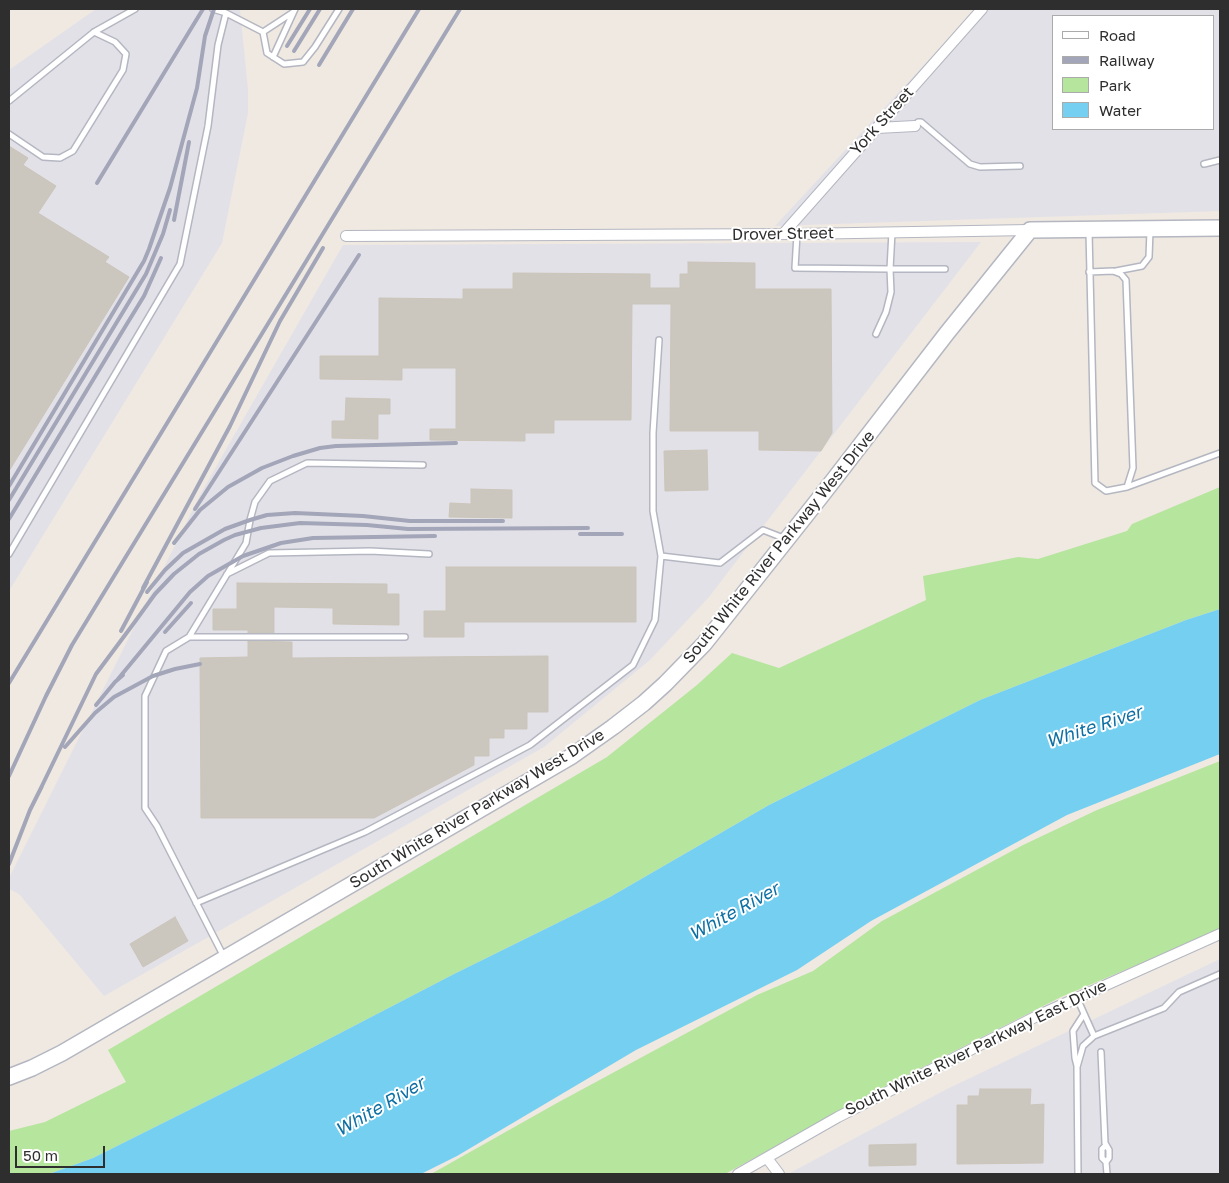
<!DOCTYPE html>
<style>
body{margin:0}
#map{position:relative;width:1229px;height:1183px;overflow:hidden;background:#efe9e1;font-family:"Golos Text",sans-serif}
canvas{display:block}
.frame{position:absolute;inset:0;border:10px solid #2e2e2e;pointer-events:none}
.legend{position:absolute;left:1052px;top:15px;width:162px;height:115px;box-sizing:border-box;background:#fff;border:1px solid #ababab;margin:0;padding:6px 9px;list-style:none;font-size:15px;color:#2e2e2e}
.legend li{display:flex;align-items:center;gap:10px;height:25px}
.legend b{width:25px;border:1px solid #ababab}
.scale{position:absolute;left:15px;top:1146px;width:90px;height:22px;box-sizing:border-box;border:2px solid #2e2e2e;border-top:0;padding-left:6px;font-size:15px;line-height:18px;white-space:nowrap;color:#2e2e2e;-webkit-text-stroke:4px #fff;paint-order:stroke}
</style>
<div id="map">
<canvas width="1229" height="1183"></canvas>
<div class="frame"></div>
<ul class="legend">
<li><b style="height:6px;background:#fff"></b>Road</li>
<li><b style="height:6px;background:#a3a6b8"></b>Railway</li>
<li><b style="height:14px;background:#b6e59e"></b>Park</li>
<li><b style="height:14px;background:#75cff0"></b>Water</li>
</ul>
<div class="scale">50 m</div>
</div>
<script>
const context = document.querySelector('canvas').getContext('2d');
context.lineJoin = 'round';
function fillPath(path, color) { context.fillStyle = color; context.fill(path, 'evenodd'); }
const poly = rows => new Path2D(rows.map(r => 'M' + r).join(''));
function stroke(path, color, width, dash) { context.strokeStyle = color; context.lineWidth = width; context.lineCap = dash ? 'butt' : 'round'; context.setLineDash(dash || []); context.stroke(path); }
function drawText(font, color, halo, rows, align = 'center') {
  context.font = font + ' "Golos Text",sans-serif'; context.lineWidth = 4; context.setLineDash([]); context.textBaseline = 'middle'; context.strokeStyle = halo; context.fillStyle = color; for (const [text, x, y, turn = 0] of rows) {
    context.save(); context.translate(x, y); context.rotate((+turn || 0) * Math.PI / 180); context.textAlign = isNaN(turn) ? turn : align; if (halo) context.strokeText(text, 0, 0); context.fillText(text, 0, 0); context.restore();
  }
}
const industrial = poly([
 [96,9,240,9,248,90,248,113,222,243,9,591,9,70],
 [976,9,1220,9,1220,211,775,226],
 [1053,16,1213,16,1213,129,1053,129],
 [981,242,709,597,650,660,544,747,104,996,19,894,9,889,9,878,201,493,343,245],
 [1220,959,1220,1174,788,1174,945,1090]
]);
const green = poly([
 [1220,487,1220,609,1186,620,980,700,769,805,610,897,454,974,273,1068,93,1158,49,1174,9,1174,9,1131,45,1122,126,1082,108,1050,607,757,697,685,732,653,779,668,926,600,923,576,1018,557,1038,559,1127,531,1132,524],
 [1220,761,1220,930,1061,997,878,1090,725,1174,431,1174,557,1103,757,995,813,971,882,921,1023,845,1097,810]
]);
const water = poly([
 [1220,609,1220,754,1067,815,871,921,797,970,636,1050,457,1156,421,1174,49,1174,93,1158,273,1068,454,974,610,897,769,805,980,700,1186,620]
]);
const building = poly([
 [9,146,28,158,23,165,56,186,38,213,109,257,105,262,129,277,9,471,9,146],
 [688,262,755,263,755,289,831,289,832,433,821,451,759,450,759,431,670,431,671,304,632,304,631,420,554,420,554,433,525,433,525,441,430,440,430,429,456,429,456,368,402,368,402,380,320,379,320,356,379,356,379,298,463,299,463,289,513,289,513,273,650,274,650,288,680,288,680,274,688,274,688,262],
 [346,398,390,399,390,414,378,414,378,439,332,438,332,421,345,421,346,398],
 [707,450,708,490,665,491,664,451,707,450],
 [471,489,512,490,512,518,449,517,450,503,471,504,471,489],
 [446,567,636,567,636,622,464,622,464,637,424,637,424,611,446,611,446,567],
 [237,583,387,584,387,594,399,594,399,625,333,624,333,608,274,607,274,633,248,633,248,630,213,630,213,609,237,609,237,583],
 [248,641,292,642,292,658,548,656,548,712,527,712,527,729,504,729,504,738,489,738,489,756,474,756,474,765,374,818,201,818,200,658,248,657,248,641],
 [175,917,188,941,143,967,130,944,175,917],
 [980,1089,1031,1089,1030,1105,1044,1104,1043,1163,957,1164,957,1105,968,1105,968,1096,979,1096,980,1089],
 [916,1144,916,1165,869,1166,869,1145,916,1144]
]);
const lane = poly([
 [213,9,226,13,263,32,267,53,284,64,303,62,315,47,339,9],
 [263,32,292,13],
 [273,57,295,9],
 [9,101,94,32,135,9],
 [915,126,918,122,921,122,970,164,980,167,1020,166],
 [9,134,43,157,60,158,73,151,123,70,126,54,115,42,94,32],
 [1204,164,1220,160],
 [1089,232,1095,483,1106,491,1127,487,1220,453],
 [797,234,795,268,890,269,892,232],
 [1116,271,1142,266,1149,257,1150,231],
 [1089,272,1113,271,1121,274,1126,280,1133,468,1127,487],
 [876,334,886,312,891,292,890,269,945,269],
 [659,340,653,433,653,511,661,556],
 [9,554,180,264,208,126,218,45,226,13],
 [227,574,269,553,370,551,429,554],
 [189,637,405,637],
 [196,903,365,832,530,745,633,665,655,620,661,556,720,563,763,530,786,539],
 [224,957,157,826,145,808,145,696,166,651,189,637,246,543,250,520,255,502,270,481,307,463,423,465],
 [1077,998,1094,1036],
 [1101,1052,1105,1143,1109,1150,1109,1158,1106,1162,1107,1174],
 [1077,1066,1075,1058,1073,1031,1084,1014],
 [1105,1146,1102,1149,1102,1158,1106,1162],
 [1078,1174,1077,1067,1083,1046,1094,1036,1164,1008,1179,992,1220,974]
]);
const street = poly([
 [877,128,915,126],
 [783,234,982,9],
 [346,236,797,234,1030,230],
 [767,1158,779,1174],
 [738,1174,838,1117,1039,1015,1220,934]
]);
const secondary = poly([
 [9,1077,32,1068,62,1053,572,756,613,727,644,703,665,684,704,644,822,495,947,333,1030,230,1220,228]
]);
const rail = poly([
 [287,46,310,9],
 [294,51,320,9],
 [319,65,353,9],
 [97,183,203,9],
 [174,220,189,142],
 [9,486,144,261,149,249,170,188,197,88,205,36,214,9],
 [9,500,146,274,163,234,170,210],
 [195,509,359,255],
 [9,519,125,327,144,296,161,258],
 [580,534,622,534],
 [174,543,200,510,228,487,262,468,293,456,320,448,336,446,456,443],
 [143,588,230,426,280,321,323,248],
 [147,592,165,570,183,553,225,529,250,520,267,515,295,513,363,516,410,521,503,521],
 [121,631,147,582],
 [165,632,191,603],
 [118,679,190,592,208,576,243,556,281,543,313,538,435,536],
 [9,683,419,9],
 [96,705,115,682,123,675],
 [65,747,95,713,114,697,153,676,175,669,200,664],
 [9,776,46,696,72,645,460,9],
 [39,792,96,674,134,623,155,594,174,574,199,554,224,540,235,535,261,528,300,523,367,525,408,529,588,528],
 [9,864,30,810,42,786]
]);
const streetNames = [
 ["York Street",882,121,-48],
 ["Drover Street",783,234,-1],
 ["South White River Parkway West Drive",779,547,-51],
 ["South White River Parkway West Drive",477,809,-31],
 ["South White River Parkway East Drive",976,1048,-26]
];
const waterNames = [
 ["White River",1094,727,-18],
 ["White River",734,912,-29],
 ["White River",380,1107,-30]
];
fillPath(industrial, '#e3e1e8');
fillPath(green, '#b6e59e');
fillPath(water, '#75cff0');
fillPath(building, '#cbc7bf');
stroke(building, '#cbc5ba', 1);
stroke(lane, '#b4b7c1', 8);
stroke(street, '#b4b7c1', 12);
stroke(secondary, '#b4b7c1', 18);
stroke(lane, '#fff', 5);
stroke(street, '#fff', 10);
stroke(secondary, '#fff', 15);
stroke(rail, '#a3a6b8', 4);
drawText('16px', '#2e2e2e', '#fff', streetNames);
drawText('italic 18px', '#0d6fa3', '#fff', waterNames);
</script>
